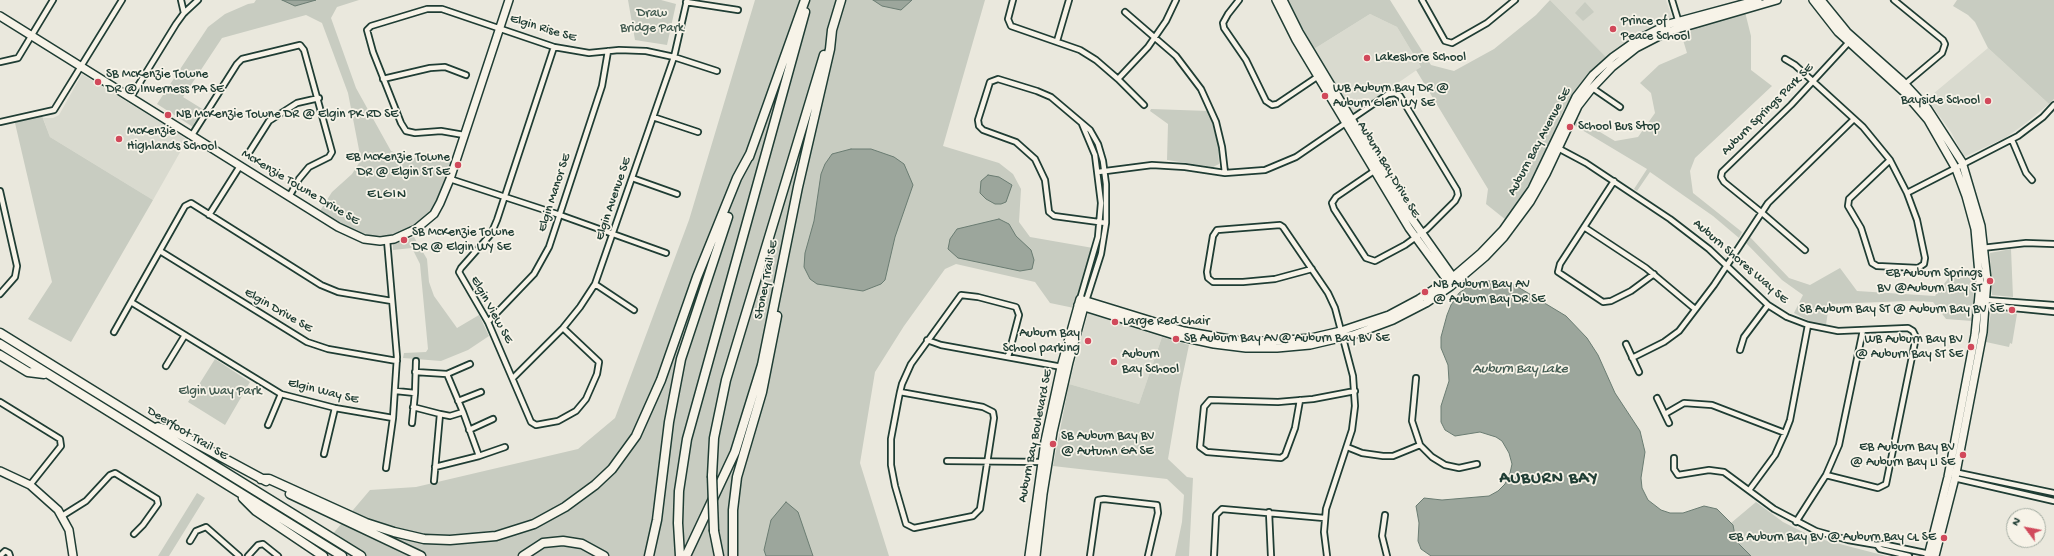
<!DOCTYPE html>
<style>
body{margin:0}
#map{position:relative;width:2054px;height:556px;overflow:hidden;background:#eae8dd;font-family:"Gochi Hand",sans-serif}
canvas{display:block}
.north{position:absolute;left:2006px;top:508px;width:40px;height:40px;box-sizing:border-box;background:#f7f3e8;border:1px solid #a1aaa0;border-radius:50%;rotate:302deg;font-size:11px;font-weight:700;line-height:16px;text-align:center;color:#1f3d34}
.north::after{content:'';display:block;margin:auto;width:14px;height:18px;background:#d1495b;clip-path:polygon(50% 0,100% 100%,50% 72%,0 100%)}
</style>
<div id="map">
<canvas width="2054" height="556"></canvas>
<div class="north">N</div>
</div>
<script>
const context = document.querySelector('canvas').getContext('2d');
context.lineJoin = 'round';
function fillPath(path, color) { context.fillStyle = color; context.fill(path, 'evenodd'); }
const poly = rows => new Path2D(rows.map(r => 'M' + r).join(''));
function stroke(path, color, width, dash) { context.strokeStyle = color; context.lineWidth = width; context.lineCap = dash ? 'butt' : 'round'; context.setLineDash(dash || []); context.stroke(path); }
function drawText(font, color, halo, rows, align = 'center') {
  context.font = font + ' "Gochi Hand",sans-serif'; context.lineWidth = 3.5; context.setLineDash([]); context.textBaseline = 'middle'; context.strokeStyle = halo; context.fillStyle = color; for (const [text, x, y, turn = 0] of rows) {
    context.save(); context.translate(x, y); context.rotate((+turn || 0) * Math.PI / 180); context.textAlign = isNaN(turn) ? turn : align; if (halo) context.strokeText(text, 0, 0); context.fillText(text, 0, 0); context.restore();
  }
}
const built = poly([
 [1550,0,1666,0,1671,15,1670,19,1642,32,1606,57],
 [1370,14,1397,27,1421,67,1353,114,1314,49],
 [1988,48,2049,104,2026,123,2005,138,1964,157,1951,132,1927,99],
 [82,74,176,132,187,140,153,200,50,137,43,118,53,118,59,115],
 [1088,313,1162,337,1139,404,1069,384]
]);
const green = poly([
 [256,0,359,0,337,7,331,18,356,88,391,151,412,159,426,153,451,162,436,204,428,215,411,228,389,235,373,236,350,229,320,211,332,192,352,174,361,160,348,93,322,23,306,15,222,38,183,97,204,110,193,127,157,104,208,27,225,14,248,4,254,3],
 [628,0,661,0,676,4,667,45,635,40],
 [755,0,985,0,943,146,999,163,1013,174,1021,189,1019,222,1030,237,1093,248,1074,308,1050,303,1035,282,956,264,945,269,904,326,875,372,860,463,889,556,314,556,370,490,416,487,578,449,615,418,689,220],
 [1287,0,1390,0,1431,65,1454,71,1494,49,1536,15,1550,0,1606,57,1579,86,1564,109,1536,173,1506,220,1486,204,1488,189,1416,70,1421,67,1397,27,1370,14,1314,49],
 [1957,0,2054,0,2054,99,2049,104,1988,48,1975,22,1968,15,1953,6],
 [1585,2,1594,12,1583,21,1575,13],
 [1745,12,1751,36,1751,70,1772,86,1695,158,1690,171,1693,193,1742,232,1739,238,1713,216,1650,172,1637,191,1634,189,1647,169,1572,124,1575,117,1615,141,1638,137,1655,113,1651,93,1640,83,1659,65,1687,53,1680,30],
 [1151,109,1209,111,1218,145,1219,164,1213,167,1167,160,1168,124,1150,111],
 [42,116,50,137,153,200,71,342,28,319,52,282,15,123,16,120],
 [414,237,427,259,429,282,434,296,457,328,479,315,489,336,468,350,441,361,403,358,404,353,426,352,428,349,420,264,412,248,393,250,393,244],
 [1750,237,1789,278,1810,285,1840,268,1857,291,1935,296,1953,272,1975,271,1972,321,1946,319,1933,302,1909,301,1829,304,1826,325,1811,322,1794,313,1803,295,1782,280,1746,243],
 [2011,249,2013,297,1992,295,1990,253],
 [1991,312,2017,314,2012,344,2010,343,2009,347,1986,342],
 [1162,337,1189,345,1180,388,1168,459,1187,477,1193,478,1189,556,1175,556,1182,522,1184,495,1167,479,1053,466,1069,384,1139,404],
 [215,359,250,382,225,425,188,402],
 [197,493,205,498,169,556,158,556],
 [1756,502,1783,522,1813,537,1886,556,1751,556,1736,541,1731,523]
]);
const water = poly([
 [282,0,316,0,295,6,282,0],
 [873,0,912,0,901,10,882,6,873,0],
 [851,149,871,149,894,157,904,164,913,185,895,237,885,280,881,284,863,291,817,284,810,279,804,267,805,253,814,221,821,174,825,164,832,154,851,149],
 [988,175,999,177,1012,185,1006,202,1001,204,995,204,986,199,980,193,981,181,988,175],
 [999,219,1009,224,1016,236,1031,250,1034,260,1032,269,1020,271,958,258,948,249,950,239,957,229,999,219],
 [1488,281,1503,281,1513,284,1566,316,1587,338,1598,355,1615,393,1640,431,1645,452,1641,478,1642,488,1648,500,1661,510,1670,513,1683,513,1704,506,1717,509,1733,525,1736,541,1751,556,1431,556,1421,549,1418,541,1419,523,1416,506,1424,498,1442,500,1489,496,1498,491,1505,484,1510,473,1512,464,1509,453,1502,441,1496,437,1480,432,1455,436,1445,430,1441,422,1441,406,1449,381,1448,365,1441,348,1441,337,1447,315,1451,305,1459,293,1470,285,1488,281],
 [786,502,798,512,813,556,766,556,764,550,771,520,786,502]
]);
const street = poly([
 [181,0,184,13],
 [1013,0,1008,19,1011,26,1080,50,1096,60,1118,79,1148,47,1166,21,1176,0],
 [1239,0,1228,14,1223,23,1224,28,1246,60,1266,101,1272,105,1277,104,1320,75],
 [1422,0,1445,41,1452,43,1487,23,1515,0],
 [1672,0,1679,23],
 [1894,0,1943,40,1945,44,1942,53,1904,85],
 [686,2,738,10],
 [1125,12,1176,56,1201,89,1216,122,1222,147,1225,173],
 [1057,41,1069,0],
 [554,47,497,220,491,234,461,268,459,272,488,322,531,422,536,425,558,421,576,411,586,399,597,374,599,362,563,328],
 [1785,59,1795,65,1863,127,1890,160,1907,193,1917,220,1925,258,1924,264,1918,268,1877,266,1872,263,1861,228,1848,206,1849,199,1890,160],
 [0,62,18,58,53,0],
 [383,79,430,68,445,67,466,75],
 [1118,79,1144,105],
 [1591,87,1620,107],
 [131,97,176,24,184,13,198,0],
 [653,117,698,132],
 [0,122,54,110,122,0],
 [192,135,237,64,242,59,300,45,304,50,332,152,329,157,309,167,299,179,289,197],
 [464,135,441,131,415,133,406,131,401,123,373,52,367,30,371,26,427,9,442,9,554,47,589,53,619,50,646,51,674,57,717,71],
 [2012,140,2026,173,2032,180],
 [1556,147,1586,163,1670,219,1709,249,1768,305,1787,317,1808,325,1838,331,1908,328,1913,331,1916,337,1886,484,1878,488,1826,475],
 [250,151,269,121,297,103,319,98],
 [1098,172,1152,165,1185,167,1225,173,1265,170,1296,157,1388,94,1395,93,1400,96,1457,190,1458,195,1455,201,1427,229,1405,245,1375,261,1366,258,1334,209,1332,203,1336,197,1377,169],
 [632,178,677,194],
 [450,179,560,215,666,253],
 [1614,181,1560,264,1558,272,1603,302,1611,301,1631,291,1654,274],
 [0,191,17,266,15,277,0,294],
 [1907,193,2018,136,2043,117,2054,105],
 [209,215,240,166],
 [1584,227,1646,268,1695,309],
 [1982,248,2026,243,2054,244],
 [1805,250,1761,212,1724,182,1721,177,1722,172,1791,105,1850,41],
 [160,251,307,342,328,349,397,361],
 [1312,269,1275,279,1243,282,1213,282,1208,278,1207,272,1213,236,1217,230,1280,225,1283,227,1328,293,1335,308,1353,376,1355,406,1352,430,1326,509,1324,532,1327,556],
 [595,284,634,310],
 [1080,299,1098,237,1101,203,1095,155,1082,124],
 [1086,301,1101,254,1106,223,1106,184,1103,161,1098,144,1090,130,1051,97,1037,91,998,79,990,82,978,120,979,126,983,130,1016,142,1035,159,1045,180,1049,212,1054,216,1106,223],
 [131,302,281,394,335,408,393,418,397,357,387,240],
 [1983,302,1986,300,2054,305],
 [1983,305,2054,312],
 [488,322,534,274,549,247,602,86,608,51],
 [114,332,185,206,191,203,321,285,338,292,392,301],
 [927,340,941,345,1062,367],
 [1626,344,1639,372],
 [1740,350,1744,337,1768,305],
 [1632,358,1664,342,1679,331,1714,285,1768,203,1854,119],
 [166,366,185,335],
 [415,372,447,374,463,412,450,416,440,414],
 [447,374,470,364],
 [513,378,563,328,580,307,595,284,674,57,687,0],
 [1416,378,1412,421,1420,445,1432,457,1445,465,1459,468,1477,464],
 [396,391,415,393,416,361],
 [900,392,983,407,993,412,994,418,980,509,973,516,914,528,906,524,895,486,891,465,891,439,898,402,900,392,902,384,911,364,961,295,978,297,1016,307,1019,315,1008,357],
 [1657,398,1669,423],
 [1300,400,1295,428,1285,455,1281,458,1207,452,1200,447,1204,407,1210,400,1278,402,1313,399,1355,391],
 [458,401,481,392],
 [0,402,60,439,61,446,30,485],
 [413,407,440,414,434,481],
 [463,412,479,456],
 [1665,414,1684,403,1712,405,1785,433],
 [412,423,415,393],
 [268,425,281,394],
 [469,430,493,419],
 [1347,447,1362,453,1383,456,1393,456,1420,445],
 [324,454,335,408],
 [1674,458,1674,469,1678,475,1709,470,1724,472,1774,509,1816,531,1848,540,1877,545,1882,544,1930,554],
 [947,461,1044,462],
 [435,467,479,456,505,447],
 [386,468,393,418],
 [1954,472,2054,493],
 [1954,478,2054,501],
 [1750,489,1775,455,1785,433,1790,420,1808,325],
 [1269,512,1271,556],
 [1385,515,1382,536,1387,556],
 [62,516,86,501,110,475,115,473,157,499,158,504,143,525,134,534],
 [1796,522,1826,475,1839,445,1863,330],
 [190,541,196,531,206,527,239,556],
 [1877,545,1880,549,1909,556],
 [0,556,5,551,9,553,10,556],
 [248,556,258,545,263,544,278,556],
 [1090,556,1098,500,1104,499,1157,505,1158,513,1148,556],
 [1214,556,1216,515,1222,509,1324,518]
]);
const secondary = poly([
 [1276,0,1296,40,1409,228,1450,284],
 [1283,0,1299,32,1409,215,1455,280],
 [1813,0,1838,32,1904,92,1928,120,1956,169,1966,196,1975,229,1980,285,1975,335,1948,477,1928,556],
 [1821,0,1847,32,1901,80,1927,108,1962,162,1981,226,1987,280,1983,332,1955,478,1935,556],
 [0,16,338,227,364,239,380,241,394,239,416,229,434,214,440,203,450,179,509,0],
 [1078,305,1177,336,1214,344,1246,348,1277,348,1310,345,1353,335,1393,320,1426,303,1451,286,1485,257,1504,237,1530,202,1546,174,1578,106,1592,88,1612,67,1636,48,1667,32,1777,0],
 [0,471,30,485,58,510,69,530,73,556],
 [1029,556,1045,441,1061,367,1080,299,1184,331,1240,341,1275,341,1311,338,1341,331,1389,315,1419,299,1453,277,1481,253,1503,230,1532,189,1576,97,1593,75,1613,57,1637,40,1669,24,1758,0],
 [1036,556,1043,494,1053,432,1069,362,1085,303]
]);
const highway = poly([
 [749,157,805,0],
 [0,333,361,556],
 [0,344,342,556],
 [0,355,28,372,44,374],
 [158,427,177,433,266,481],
 [712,476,714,438,726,380,824,55],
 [261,479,269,479,366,523,394,532,424,539,450,540,496,536,534,524,565,507,595,485,612,469,636,436,661,380,697,277,737,178,750,154],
 [290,494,421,556],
 [243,498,256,511,323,556],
 [714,531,719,556],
 [523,556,543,543,563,541,582,544,604,556],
 [649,556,657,520,669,422,681,359,728,217],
 [680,556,678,523,679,491,687,439,805,12],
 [686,556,735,452,762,365,798,187,830,49,832,30,841,0],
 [733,556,733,510,737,477,762,392,777,316]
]);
const highwayBridge = poly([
 [712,476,714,531]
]);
const markers = [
 [1613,29,4,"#d1495b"],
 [1367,58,4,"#d1495b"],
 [98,82,4,"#d1495b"],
 [1325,96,4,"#d1495b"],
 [1988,101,4,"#d1495b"],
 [168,115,4,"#d1495b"],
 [1570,127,4,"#d1495b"],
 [119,139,4,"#d1495b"],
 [458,165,4,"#d1495b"],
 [404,240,4,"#d1495b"],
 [1990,281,4,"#d1495b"],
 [1425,292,4,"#d1495b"],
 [2012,310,4,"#d1495b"],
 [1115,322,4,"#d1495b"],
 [1176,339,4,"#d1495b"],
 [1088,341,4,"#d1495b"],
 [1971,347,4,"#d1495b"],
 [1114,362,4,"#d1495b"],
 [1053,444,4,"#d1495b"],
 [1963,455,4,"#d1495b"],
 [1944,538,4,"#d1495b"]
];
const parkNames = [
 ["Draw",652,14],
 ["Bridge Park",652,29],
 ["Elgin Way Park",220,392]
];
const poiNames = [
 ["Prince of",1621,22],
 ["Peace School",1621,37],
 ["Lakeshore School",1375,58],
 ["SB McKenzie Towne",106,75],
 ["DR @ Inverness PA SE",106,90],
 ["WB Auburn Bay DR @",1333,89],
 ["Auburn Glen WY SE",1333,104],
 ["Bayside School",1980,101,"right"],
 ["NB McKenzie Towne DR @ Elgin PK RD SE",176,115],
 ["School Bus Stop",1578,127],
 ["McKenzie",127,132],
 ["Highlands School",127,147],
 ["EB McKenzie Towne",450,158,"right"],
 ["DR @ Elgin ST SE",450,173,"right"],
 ["SB McKenzie Towne",412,233],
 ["DR @ Elgin WY SE",412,248],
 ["EB Auburn Springs",1982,274,"right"],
 ["BV @Auburn Bay ST",1982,289,"right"],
 ["NB Auburn Bay AV",1433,285],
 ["@ Auburn Bay DR SE",1433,300],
 ["SB Auburn Bay ST @ Auburn Bay BV SE",2004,310,"right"],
 ["Large Red Chair",1123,322],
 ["Auburn Bay",1080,334,"right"],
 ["School parking",1080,349,"right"],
 ["SB Auburn Bay AV@ Auburn Bay BV SE",1184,339],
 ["WB Auburn Bay BV",1963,340,"right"],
 ["@ Auburn Bay ST SE",1963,355,"right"],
 ["Auburn",1122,355],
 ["Bay School",1122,370],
 ["SB Auburn Bay BV",1061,437],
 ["@ Autumn GA SE",1061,452],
 ["EB Auburn Bay BV",1955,448,"right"],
 ["@ Auburn Bay LI SE",1955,463,"right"],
 ["EB Auburn Bay BV @ Auburn Bay CL SE",1936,538,"right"]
];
const streetNames = [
 ["Elgin Rise SE",543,29,17],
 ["Auburn Springs Park SE",1768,110,-45],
 ["Auburn Bay Avenue SE",1540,142,-62],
 ["Auburn Bay Drive SE",1388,170,59],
 ["McKenzie Towne Drive SE",300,188,31],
 ["Elgin Manor SE",555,193,-72],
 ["Elgin Avenue SE",614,199,-71],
 ["Auburn Shores Way SE",1740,262,41],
 ["Stoney Trail SE",767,280,-79],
 ["Elgin View SE",491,310,61],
 ["Elgin Drive SE",278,311,30],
 ["Elgin Way SE",323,392,14],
 ["Deerfoot Trail SE",187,434,31],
 ["Auburn Bay Boulevard SE",1036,436,-79]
];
const neighbourhoodNames = [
 ["ELGIN",387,195]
];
const waterNames = [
 ["Auburn Bay Lake",1520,370]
];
const districtNames = [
 ["AUBURN BAY",1549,479]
];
fillPath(built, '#d9dacf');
fillPath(green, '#c8ccc1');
fillPath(water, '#9ca69c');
stroke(water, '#6a7c72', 1);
stroke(street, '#1f3d34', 8);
stroke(secondary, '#1f3d34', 10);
stroke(highway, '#1f3d34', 11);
stroke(street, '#f7f3e8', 4.5);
stroke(secondary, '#f7f3e8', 7);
stroke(highway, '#f7f3e8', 8);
stroke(highwayBridge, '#1f3d34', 11, []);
stroke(highwayBridge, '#f7f3e8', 8);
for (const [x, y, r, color] of markers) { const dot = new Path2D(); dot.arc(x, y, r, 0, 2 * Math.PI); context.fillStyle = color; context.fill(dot); stroke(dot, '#f7f3e8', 1.5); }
drawText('13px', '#415a50', '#f7f3e8', parkNames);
drawText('13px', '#1f3d34', '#f7f3e8', poiNames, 'left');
drawText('13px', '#1f3d34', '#f7f3e8', streetNames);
context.letterSpacing = '1px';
drawText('14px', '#1f3d34', '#f7f3e8', neighbourhoodNames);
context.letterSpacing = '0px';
drawText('italic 14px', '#445c53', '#f7f3e8', waterNames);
context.letterSpacing = '1px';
drawText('bold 17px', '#1f3d34', '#f7f3e8', districtNames);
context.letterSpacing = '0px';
</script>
